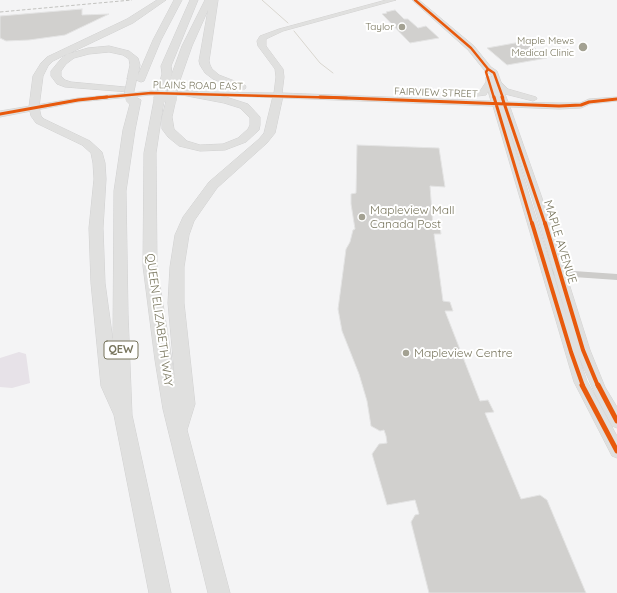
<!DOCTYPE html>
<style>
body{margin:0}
canvas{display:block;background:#f4f4f5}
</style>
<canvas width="617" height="593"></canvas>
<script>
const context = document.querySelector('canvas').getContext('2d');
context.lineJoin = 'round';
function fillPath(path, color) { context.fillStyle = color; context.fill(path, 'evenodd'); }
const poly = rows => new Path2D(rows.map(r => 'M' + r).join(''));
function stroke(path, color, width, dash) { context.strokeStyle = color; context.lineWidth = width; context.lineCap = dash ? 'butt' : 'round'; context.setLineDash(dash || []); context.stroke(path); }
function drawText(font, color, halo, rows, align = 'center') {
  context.font = font + ' Quicksand,sans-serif'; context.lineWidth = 4; context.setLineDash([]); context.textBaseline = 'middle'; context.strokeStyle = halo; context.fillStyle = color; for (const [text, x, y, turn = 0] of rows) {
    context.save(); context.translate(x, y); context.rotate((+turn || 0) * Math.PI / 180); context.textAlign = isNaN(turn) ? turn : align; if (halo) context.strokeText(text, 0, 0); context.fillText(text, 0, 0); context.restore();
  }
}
const green = poly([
 [19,352,26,354,30,383,12,388,0,387,0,358]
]);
const stream = poly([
 [262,0,288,23],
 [294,31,320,63,333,73]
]);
const building = poly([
 [82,9,82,15,109,14,65,35,29,40,6,41,0,38,0,16,82,9],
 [395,10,404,19,408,19,418,28,426,26,439,38,410,43,382,14,387,13,386,12,395,10],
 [526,41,547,58,507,65,487,48,526,41],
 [357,145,439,148,445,187,430,186,433,226,440,226,441,234,434,234,443,301,450,302,453,311,445,311,480,401,488,400,494,412,485,413,521,499,540,495,547,500,586,593,429,593,411,522,415,515,419,514,415,500,387,505,372,454,379,444,387,443,386,436,384,430,380,431,371,426,367,401,359,374,342,331,338,309,346,249,350,242,353,230,355,229,351,204,351,194,356,193,357,145]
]);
const street = poly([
 [545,269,617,274,617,280,545,275,541,272,545,269]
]);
const secondary = poly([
 [386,0,396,0,283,31,266,39,266,46,283,69,284,77,282,93,491,101,488,91,486,95,461,98,460,96,461,94,480,91,486,82,486,77,492,77,490,74,485,71,468,50,412,0,419,0,474,46,491,67,497,71,501,82,508,89,536,97,537,99,533,101,505,94,508,102,559,103,580,103,589,99,617,97,617,101,590,104,581,108,559,109,510,107,542,198,590,350,605,387,617,407,617,428,612,426,595,394,578,355,587,381,617,436,617,458,612,456,574,382,493,106,232,96,151,95,78,102,0,117,0,111,78,98,151,91,274,93,276,77,275,69,258,46,257,41,260,36,279,29,386,0],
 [504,113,532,198,569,325,504,113]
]);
const highway = poly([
 [157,0,166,0,133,23,68,54,88,48,109,46,129,51,138,58,140,65,138,75,153,40,174,0,182,0,161,40,144,81,141,82,136,80,132,82,129,81,127,79,130,65,129,59,123,55,109,52,89,54,74,58,66,64,61,71,61,76,65,80,71,82,125,87,129,88,130,90,129,92,65,87,57,84,51,76,51,71,60,60,67,54,53,61,48,66,43,76,39,107,41,116,44,119,90,141,102,152,105,163,106,179,103,228,105,283,113,341,114,191,123,130,131,100,136,97,141,100,135,130,126,191,128,314,132,415,171,593,149,593,114,415,101,386,91,283,89,228,94,179,93,163,91,153,82,145,36,123,31,116,29,107,33,76,41,63,47,57,127,19,157,0],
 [190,0,198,0,171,66,172,74,170,79,182,46,205,0,218,0,209,61,210,65,212,69,219,75,245,85,246,87,245,89,237,89,213,79,205,73,200,65,199,61,208,10,192,46,179,83,174,86,169,83,168,86,164,87,159,84,162,74,161,66,190,0],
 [186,90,226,97,248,104,260,117,260,125,259,130,246,142,225,150,200,151,179,146,168,137,162,129,162,117,167,97,171,96,176,99,172,117,174,129,187,141,200,145,223,144,238,138,248,129,250,125,250,118,240,108,224,103,182,95,181,93,182,91,186,90],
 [278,93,283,96,275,133,267,143,217,188,203,208,194,221,189,235,184,267,184,303,195,404,187,430,230,593,208,593,163,409,155,360,143,266,144,153,154,100,159,97,163,98,164,100,156,153,157,266,175,380,168,303,170,267,175,235,183,217,209,182,259,139,264,133,273,96,278,93]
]);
const rail = poly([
 [0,12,132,0]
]);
const highwayBridgeFar1 = poly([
 [132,98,129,93,132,79],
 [160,98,164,84],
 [171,98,174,83]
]);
const highwayBridge = poly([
 [131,97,132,99],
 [171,99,171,97],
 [159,100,160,97]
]);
const cyclewayFar3 = poly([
 [415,0,471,48,488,69,494,73,503,98],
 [488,69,486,72,494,98],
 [96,98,151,93,347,98]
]);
const cyclewayFar2 = poly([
 [320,97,559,106,581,105,589,102,617,99],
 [494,97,532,224],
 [502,97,545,224],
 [0,114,78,100,107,97]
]);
const cyclewayFar1 = poly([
 [532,223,571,352,583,386],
 [545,223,583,350,598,386]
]);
const cycleway = poly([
 [582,385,617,451],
 [598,385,617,421]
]);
const markers = [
 [402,27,4,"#a3a192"],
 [583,47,5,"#a3a192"],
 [362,217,4,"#a3a192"],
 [406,353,4,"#a3a192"]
];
const farPoinames = [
 ["Taylor",394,27],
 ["Maple Mews",574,41],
 ["Medical Clinic",574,53]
];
const farStreetnames = [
 ["PLAINS ROAD EAST",198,86,1],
 ["FAIRVIEW STREET",436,93,2]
];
const shields = [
 [121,350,34]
];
const shieldNames = [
 ["QEW",121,350]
];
const poiNames = [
 ["Mapleview Mall",370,210],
 ["Canada Post",370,224],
 ["Mapleview Centre",414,353]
];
const streetNames = [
 ["MAPLE AVENUE",560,242,73],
 ["QUEEN ELIZABETH WAY",159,320,82]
];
fillPath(green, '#e7e2e8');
stroke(stream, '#d9d6cf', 1);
fillPath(building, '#d1d0ce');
stroke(building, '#e4e4e4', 1);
stroke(secondary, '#d3d2d1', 1);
stroke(highway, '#d1d1d1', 1);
fillPath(street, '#cdccca');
fillPath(secondary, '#e0e0df');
fillPath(highway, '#e0e0df');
stroke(rail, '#c2c2bf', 1, [3.5, 2]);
stroke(highwayBridgeFar1, '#d1d1d1', 10, []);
stroke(highwayBridge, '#d1d1d1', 12, []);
stroke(highwayBridgeFar1, '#e0e0df', 9);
stroke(highwayBridge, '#e0e0df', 12);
stroke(cyclewayFar3, '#e8590c', 2.5);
stroke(cyclewayFar2, '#e8590c', 3);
stroke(cyclewayFar1, '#e8590c', 4);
stroke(cycleway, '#e8590c', 5);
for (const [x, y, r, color] of markers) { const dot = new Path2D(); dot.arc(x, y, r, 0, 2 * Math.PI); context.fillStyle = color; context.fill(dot); stroke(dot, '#fff', 1.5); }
drawText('10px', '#78755d', '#fff', farPoinames, 'right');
drawText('10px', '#78755d', '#fff', farStreetnames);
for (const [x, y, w] of shields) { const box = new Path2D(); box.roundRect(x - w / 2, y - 9, w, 18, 3); context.fillStyle = '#fff'; context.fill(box); stroke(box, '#78755d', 1); }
drawText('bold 11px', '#78755d', null, shieldNames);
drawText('12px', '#78755d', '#fff', poiNames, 'left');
drawText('12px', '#78755d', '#fff', streetNames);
</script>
